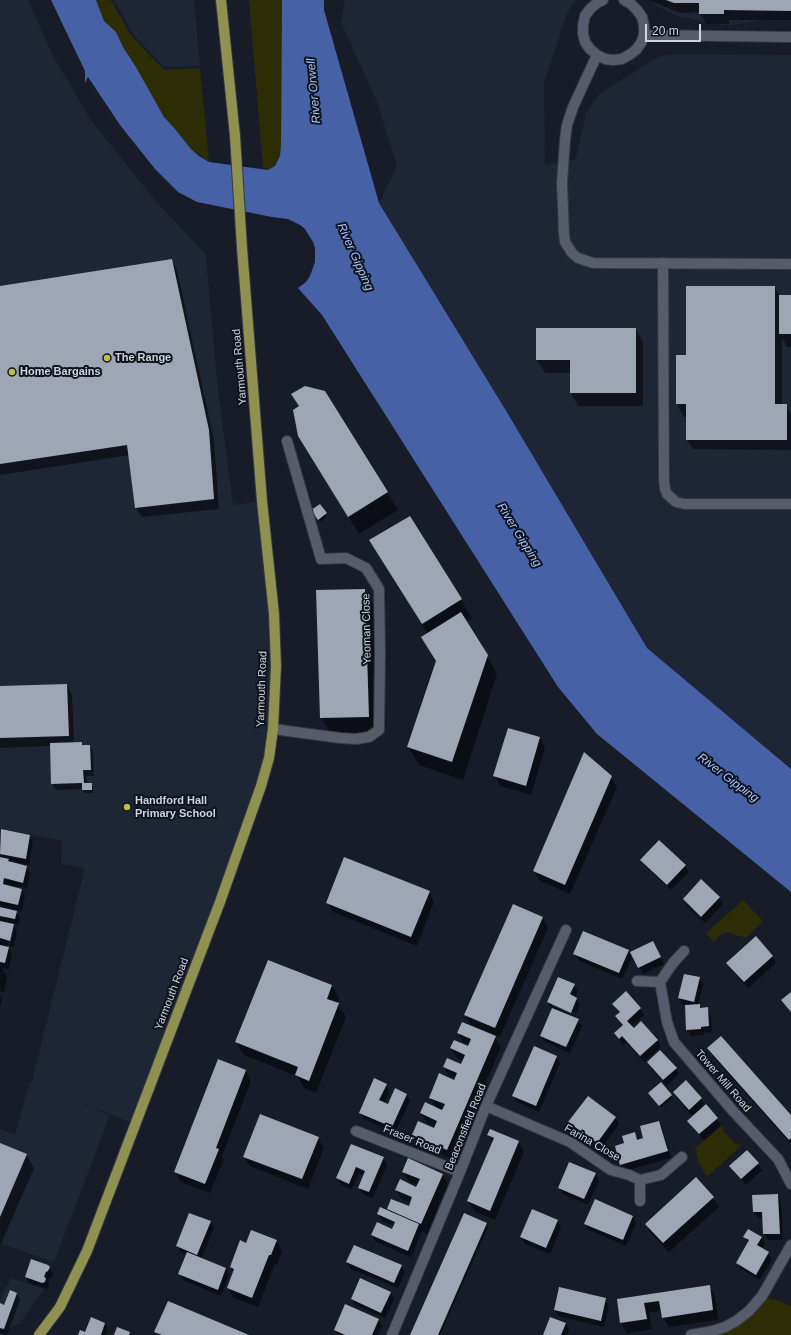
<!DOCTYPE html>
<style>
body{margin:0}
#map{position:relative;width:791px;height:1335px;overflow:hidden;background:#171c28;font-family:Arial,sans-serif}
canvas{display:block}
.scale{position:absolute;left:645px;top:24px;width:56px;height:18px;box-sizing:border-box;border:2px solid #cfd3db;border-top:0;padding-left:5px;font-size:12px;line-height:14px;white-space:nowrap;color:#cfd3db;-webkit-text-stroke:3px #0e131e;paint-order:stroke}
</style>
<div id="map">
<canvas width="791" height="1335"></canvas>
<div class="scale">20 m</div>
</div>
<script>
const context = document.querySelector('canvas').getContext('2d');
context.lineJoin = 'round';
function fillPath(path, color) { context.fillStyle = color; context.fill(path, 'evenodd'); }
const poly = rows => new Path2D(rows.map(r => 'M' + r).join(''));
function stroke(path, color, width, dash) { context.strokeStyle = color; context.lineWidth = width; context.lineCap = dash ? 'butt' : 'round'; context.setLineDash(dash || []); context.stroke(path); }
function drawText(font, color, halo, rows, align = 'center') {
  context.font = font + ' Arial,sans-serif'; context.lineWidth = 4; context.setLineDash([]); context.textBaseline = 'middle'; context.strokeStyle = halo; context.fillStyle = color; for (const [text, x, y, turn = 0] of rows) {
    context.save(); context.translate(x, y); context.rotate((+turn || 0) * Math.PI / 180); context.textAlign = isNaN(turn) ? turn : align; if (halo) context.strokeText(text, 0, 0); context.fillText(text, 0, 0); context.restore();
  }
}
const built = poly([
 [0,0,28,0,52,54,90,119,154,199,206,255,217,381,233,505,262,501,274,614,269,758,135,1124,38,1085,110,1115,54,1262,0,1243,0,1129,15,1135,30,1082,32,1082,85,868,61,864,62,841,0,828],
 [114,0,194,0,200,66,164,67,133,34],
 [345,0,576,0,567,13,544,83,545,165,576,159,586,113,599,94,658,57,673,54,791,55,791,769,647,648,505,409,379,203,397,167,377,102,341,22],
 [648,0,791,0,791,19,766,19,734,25,720,25,681,17,666,11],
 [11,1278,44,1289,20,1323,5,1330,0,1330,0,1300]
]);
const green = poly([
 [96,0,111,0,130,34,164,70,200,68,209,162,191,149,175,129,164,117,136,67,123,47,116,33,104,21],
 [249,0,282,0,281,145,280,156,275,166,268,170,263,167],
 [743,900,763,921,746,938,727,932,719,936,714,942,706,933],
 [723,1125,723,1130,735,1144,742,1145,707,1177,698,1161,695,1148],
 [762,1296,773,1300,774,1299,791,1306,791,1335,691,1335,725,1327]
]);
const water = poly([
 [51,0,96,0,104,21,116,32,123,47,136,67,164,117,175,129,191,149,199,156,209,162,268,170,275,166,280,156,281,145,282,0,324,0,324,10,379,203,505,409,647,648,791,769,791,892,597,734,558,687,322,315,298,288,306,282,310,276,315,262,315,248,313,242,305,229,300,225,288,219,272,217,197,202,178,192,155,169,120,125,88,77,85,83,85,71]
]);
const shadow = poly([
 [648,0,791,0,791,20,729,20,729,24,706,24,700,12,680,13],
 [172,260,177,270,214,441,219,509,142,517,136,508,130,455,0,475,0,287],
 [775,287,779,296,791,296,791,347,787,347,782,338,782,405,786,405,791,414,791,450,693,449,687,440,687,417,684,417,677,404,677,356,687,356],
 [537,329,636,329,643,342,643,406,578,406,571,393,571,373,545,373,537,360],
 [300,407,387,492,398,510,359,534,310,455],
 [320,505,327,517,320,522,313,510],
 [409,517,472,618,466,621,497,674,463,780,419,765,408,747,437,662,428,634,381,559],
 [365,590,375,608,379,735,332,736,321,718],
 [67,685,72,695,74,743,82,743,84,746,90,746,93,752,94,776,86,776,87,784,91,784,93,787,93,793,85,793,82,789,56,790,52,783,51,746,0,748,0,687],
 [540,738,545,748,531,795,500,786,495,776],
 [611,777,617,787,570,894,540,881,534,871],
 [2,831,29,836,33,842,29,865,11,861,10,863,27,867,30,873,27,888,17,886,16,888,22,889,25,896,22,911,15,910,20,918,19,925,13,924,17,931,14,947,7,945,12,954,9,969,2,968,7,977,4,992,0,991,0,839],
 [12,929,14,929,10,946,8,945],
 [642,860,685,865,689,872,671,890,645,866],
 [429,892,434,902,417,946,333,912,327,902],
 [719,898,723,904,705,923,687,906,684,899],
 [513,905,543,918,548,928,500,1037,471,1025,465,1015],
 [756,938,773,957,776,963,748,988,731,969,727,963],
 [656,948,664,964,643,974,632,952],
 [628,951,632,958,622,979,578,960,575,954],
 [699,978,703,984,698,1005,702,1009,707,1008,711,1015,712,1032,704,1033,704,1035,691,1036,687,1029,686,1005,683,1005,679,998],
 [574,985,578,991,575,998,580,1005,574,1018,578,1020,582,1026,570,1053,545,1042,541,1036,552,1009,548,1002],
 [552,1003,576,1014,575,1016,552,1006],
 [332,986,339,998,337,1004,346,1017,316,1093,304,1088,297,1076,244,1055,236,1042],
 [626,993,640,1009,644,1015,631,1027,657,1040,661,1047,644,1062,626,1042,623,1045,615,1033,623,1026,616,1017,620,1014,613,1004],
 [0,996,2,999,0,1007],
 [458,1033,495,1037,501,1047,453,1159,419,1145,413,1135,435,1129,436,1127,427,1123,421,1113,436,1108,430,1097,455,1081,455,1079,449,1076,444,1066,461,1065,463,1061,457,1058,451,1048,469,1047,470,1045,464,1043],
 [708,1049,791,1116,791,1144,714,1058],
 [556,1057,560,1063,539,1112,517,1102,513,1096],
 [648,1062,676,1068,679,1074,667,1086,652,1069],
 [246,1071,251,1081,222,1156,224,1159,210,1193,181,1182,175,1172],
 [386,1085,390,1092,384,1104,388,1105,406,1094,410,1101,395,1133,364,1119,360,1113],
 [674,1092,701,1099,721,1125,704,1140,692,1127,689,1121,693,1117,677,1098],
 [651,1096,671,1096,672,1098,661,1108],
 [588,1097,616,1118,619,1124,601,1149,573,1129,569,1122],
 [659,1122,662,1128,671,1158,625,1171,621,1165,626,1144,634,1133,638,1141,645,1139],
 [491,1130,519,1142,524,1152,495,1220,474,1211,468,1201,493,1143,488,1135],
 [318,1138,324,1148,308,1189,250,1166,244,1157],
 [0,1144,26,1155,34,1168,1,1244,0,1244],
 [352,1145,383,1158,387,1165,373,1198,363,1194,359,1188,364,1175,359,1173,352,1189,341,1185,337,1178],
 [747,1151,758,1164,762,1170,746,1185,734,1172,731,1166],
 [408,1160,443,1175,448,1184,427,1234,422,1231,411,1257,376,1242,372,1235,393,1230,395,1226,382,1221,378,1214,390,1213,388,1209,409,1208,411,1203,402,1199,396,1190,417,1188,418,1185,409,1182,403,1172],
 [595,1174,599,1181,588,1205,563,1194,559,1188],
 [778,1195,781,1201,783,1240,768,1240,764,1234,763,1218,758,1218,754,1212,753,1196],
 [713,1198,719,1207,669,1252,651,1234,646,1224],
 [533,1210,558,1221,561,1228,550,1254,525,1244,521,1237],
 [633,1217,636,1223,626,1246,589,1230,585,1224],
 [210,1222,214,1228,201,1259,226,1269,229,1275,221,1296,183,1280,180,1274,187,1255,181,1252,177,1246],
 [486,1224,488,1227,440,1335,411,1335],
 [252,1231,277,1241,282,1251,277,1265,275,1264,258,1307,234,1298,228,1288,234,1273,231,1267,241,1242,247,1244],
 [745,1237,762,1237,765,1244,762,1249,768,1253,772,1259,760,1280,741,1269,737,1263,748,1243],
 [347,1262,401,1266,405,1272,398,1288,351,1269],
 [48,1266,53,1274,52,1278,49,1278,48,1283,49,1285,48,1289,29,1283,26,1277],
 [709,1286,715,1296,718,1320,669,1327,663,1318,662,1311,649,1312,652,1329,627,1333,621,1323,618,1299],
 [390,1292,394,1299,385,1318,355,1305,352,1299],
 [16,1293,20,1300,7,1335,0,1332,0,1305,5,1306],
 [605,1299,609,1306,604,1327,558,1316,555,1310],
 [378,1320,382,1326,378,1335,338,1335,335,1330],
 [104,1323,108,1330,106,1335,79,1335],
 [566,1324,569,1330,567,1335,544,1335]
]);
const building = poly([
 [666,0,791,0,791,11,724,10,724,14,699,14,699,3,674,3],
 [172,259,209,430,214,499,135,508,127,445,0,464,0,286],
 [686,286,775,286,775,404,787,404,787,440,686,440,686,404,676,404,676,355,686,355],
 [779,295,791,295,791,334,779,334],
 [536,328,636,328,636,393,570,393,570,360,536,360],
 [305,386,325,391,388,492,348,517,298,436,293,410,299,406,291,394],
 [320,504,327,513,318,520,311,510],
 [410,516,462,599,422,624,369,540],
 [365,589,369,717,320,718,316,590],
 [461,612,488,655,452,762,407,747,436,661,421,637],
 [67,684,69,736,0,738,0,686],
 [508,728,540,737,526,786,493,776],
 [82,742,82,745,90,745,91,770,83,770,84,783,92,783,92,790,82,790,82,783,51,784,50,743],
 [584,752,612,776,565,885,533,871],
 [1,829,30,835,26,859,0,854],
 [659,840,686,865,667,885,640,860],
 [0,857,9,859,8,861,27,866,23,883,4,878,3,884,22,889,18,905,0,901],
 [344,857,430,891,411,937,326,903],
 [701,879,720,897,701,917,683,899],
 [513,904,543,917,495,1028,464,1015],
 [0,907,17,911,15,919,0,916],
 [0,921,14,924,10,941,0,938],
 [583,931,629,950,619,973,573,954],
 [756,936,773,956,744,982,726,963],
 [653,941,661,957,638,968,630,952],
 [0,945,9,947,5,963,0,962],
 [268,960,332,985,327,999,339,1003,309,1081,295,1075,298,1067,235,1042],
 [684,974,700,977,694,1002,678,998],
 [558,977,575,984,570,994,577,998,571,1013,547,1002],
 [626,991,641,1008,627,1021,634,1028,641,1021,658,1040,640,1056,622,1036,619,1039,614,1033,623,1025,615,1016,620,1012,612,1004],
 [791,992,791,1012,781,1000],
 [700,1004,700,1008,708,1007,709,1026,701,1027,701,1029,686,1030,685,1005],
 [552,1008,579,1019,566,1047,540,1036],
 [462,1022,496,1036,447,1150,412,1135,418,1121,434,1128,437,1121,420,1113,425,1102,442,1110,445,1104,429,1098,439,1073,454,1080,457,1073,443,1067,447,1058,461,1064,465,1055,450,1048,454,1040,468,1046,471,1039,457,1033],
 [721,1036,791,1115,791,1138,789,1140,707,1048],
 [534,1046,557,1056,536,1106,512,1096],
 [660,1050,677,1068,663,1080,647,1062],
 [218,1059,246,1070,216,1148,219,1149,205,1184,174,1172],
 [374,1078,387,1084,379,1100,388,1104,395,1088,407,1094,392,1127,359,1113],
 [686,1080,702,1098,689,1110,673,1092],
 [661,1082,672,1095,659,1106,648,1093],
 [588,1096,616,1117,597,1143,568,1122],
 [706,1104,718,1118,699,1134,687,1121],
 [260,1114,319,1137,302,1179,243,1157],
 [659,1121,668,1151,620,1165,615,1146,624,1143,622,1136,635,1132,637,1140,643,1138,640,1126],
 [490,1129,519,1141,490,1211,467,1201,494,1138,487,1135],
 [0,1143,27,1154,0,1217],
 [351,1144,384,1157,369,1192,358,1188,365,1171,356,1167,349,1184,336,1178],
 [747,1150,759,1163,741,1179,729,1166],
 [408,1158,443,1174,421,1224,387,1209,391,1199,409,1206,412,1197,395,1190,400,1179,416,1187,420,1179,402,1172],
 [569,1162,596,1173,584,1199,558,1188],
 [696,1177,714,1197,663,1243,645,1224],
 [778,1194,780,1234,763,1234,762,1212,753,1212,752,1195],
 [595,1199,633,1216,623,1240,584,1224],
 [380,1207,419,1224,408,1251,371,1235,377,1222,392,1229,395,1222,377,1214],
 [532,1209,558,1220,546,1248,520,1237],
 [189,1213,211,1221,197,1255,176,1246],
 [464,1213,487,1223,438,1335,410,1335],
 [748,1229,762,1237,757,1245,769,1252,756,1275,736,1263,749,1240,743,1237],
 [251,1230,277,1240,271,1255,269,1255,252,1298,227,1288,234,1269,230,1267,240,1240,246,1243],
 [354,1245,402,1265,394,1283,346,1262],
 [187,1252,226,1268,218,1290,178,1274],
 [31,1259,48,1265,50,1267,48,1271,46,1272,45,1274,44,1277,46,1278,45,1282,42,1283,25,1277],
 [360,1278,391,1292,381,1313,351,1299],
 [710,1285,713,1310,662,1318,659,1301,644,1303,647,1319,620,1323,617,1299],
 [559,1287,606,1298,601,1321,554,1310],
 [10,1290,17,1293,4,1329,0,1328,0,1303,4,1305],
 [168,1301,249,1335,162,1335,154,1332],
 [345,1304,379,1319,372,1335,345,1335,334,1330],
 [91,1317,105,1323,101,1335,78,1335,80,1330,85,1332],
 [550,1317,566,1323,561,1335,543,1335],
 [117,1327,130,1332,129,1335,114,1335]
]);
const street = poly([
 [603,0,597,3,590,9,585,16,583,25,583,34,585,42,590,49,597,55,605,59,613,60,622,59,629,55,636,50,641,43,644,35,644,26,642,17,637,10,631,4,624,0],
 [644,35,791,37],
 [597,55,573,107,567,125,565,140,562,183,564,234,565,242,572,253,578,258,593,263,791,264],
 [663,263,664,481,665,489,667,494,676,502,684,504,791,504],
 [273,729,340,738,356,739,369,737,379,730,380,654,379,589,366,568,346,558,321,559,287,441],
 [684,951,673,963,660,982,667,1022,674,1042,733,1111,778,1159,791,1184],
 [637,981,660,982],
 [486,1106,570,1142,611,1170,629,1175,640,1180,661,1175,682,1157],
 [356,1131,460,1172],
 [640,1201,640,1180],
 [392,1335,460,1172,486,1106,566,930],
 [691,1335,713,1331,725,1327,736,1321,749,1311,762,1296,791,1245]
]);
const primary = poly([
 [39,1335,60,1307,87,1251,220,902,261,786,269,758,273,729,276,666,274,614,262,501,242,248,235,136,221,0]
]);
const markers = [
 [107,358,4,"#c0be41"],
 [12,372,4,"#c0be41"],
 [127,807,4,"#c0be41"]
];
const poiNames = [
 ["The Range",115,358],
 ["Home Bargains",20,372],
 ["Handford Hall",135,801],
 ["Primary School",135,814]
];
const streetNames = [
 ["Yarmouth Road",240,367,-95],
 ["Yeoman Close",367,629,-91],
 ["Yarmouth Road",262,689,-88],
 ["Yarmouth Road",172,994,-69],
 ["Tower Mill Road",723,1081,49],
 ["Beaconsfield Road",466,1127,-68],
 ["Fraser Road",412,1140,22],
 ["Farina Close",592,1143,30]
];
const waterNames = [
 ["River Orwell",314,91,-95],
 ["River Gipping",355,257,66],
 ["River Gipping",519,535,58],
 ["River Gipping",728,778,37]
];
fillPath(built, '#1e2535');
fillPath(green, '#2d2d05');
fillPath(water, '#4661a5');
fillPath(shadow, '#0007');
fillPath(building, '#9ea5b4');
stroke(street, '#353841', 12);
stroke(primary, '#353841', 12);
stroke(street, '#565c6a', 10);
stroke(primary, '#8f9150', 10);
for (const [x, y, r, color] of markers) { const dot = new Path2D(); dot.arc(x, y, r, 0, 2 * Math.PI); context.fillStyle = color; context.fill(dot); stroke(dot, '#0e131e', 1.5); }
drawText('bold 11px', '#cfd3db', '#0e131e', poiNames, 'left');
drawText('11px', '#cfd3db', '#0e131e', streetNames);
drawText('italic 12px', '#aac3fd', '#0e131e', waterNames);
</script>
